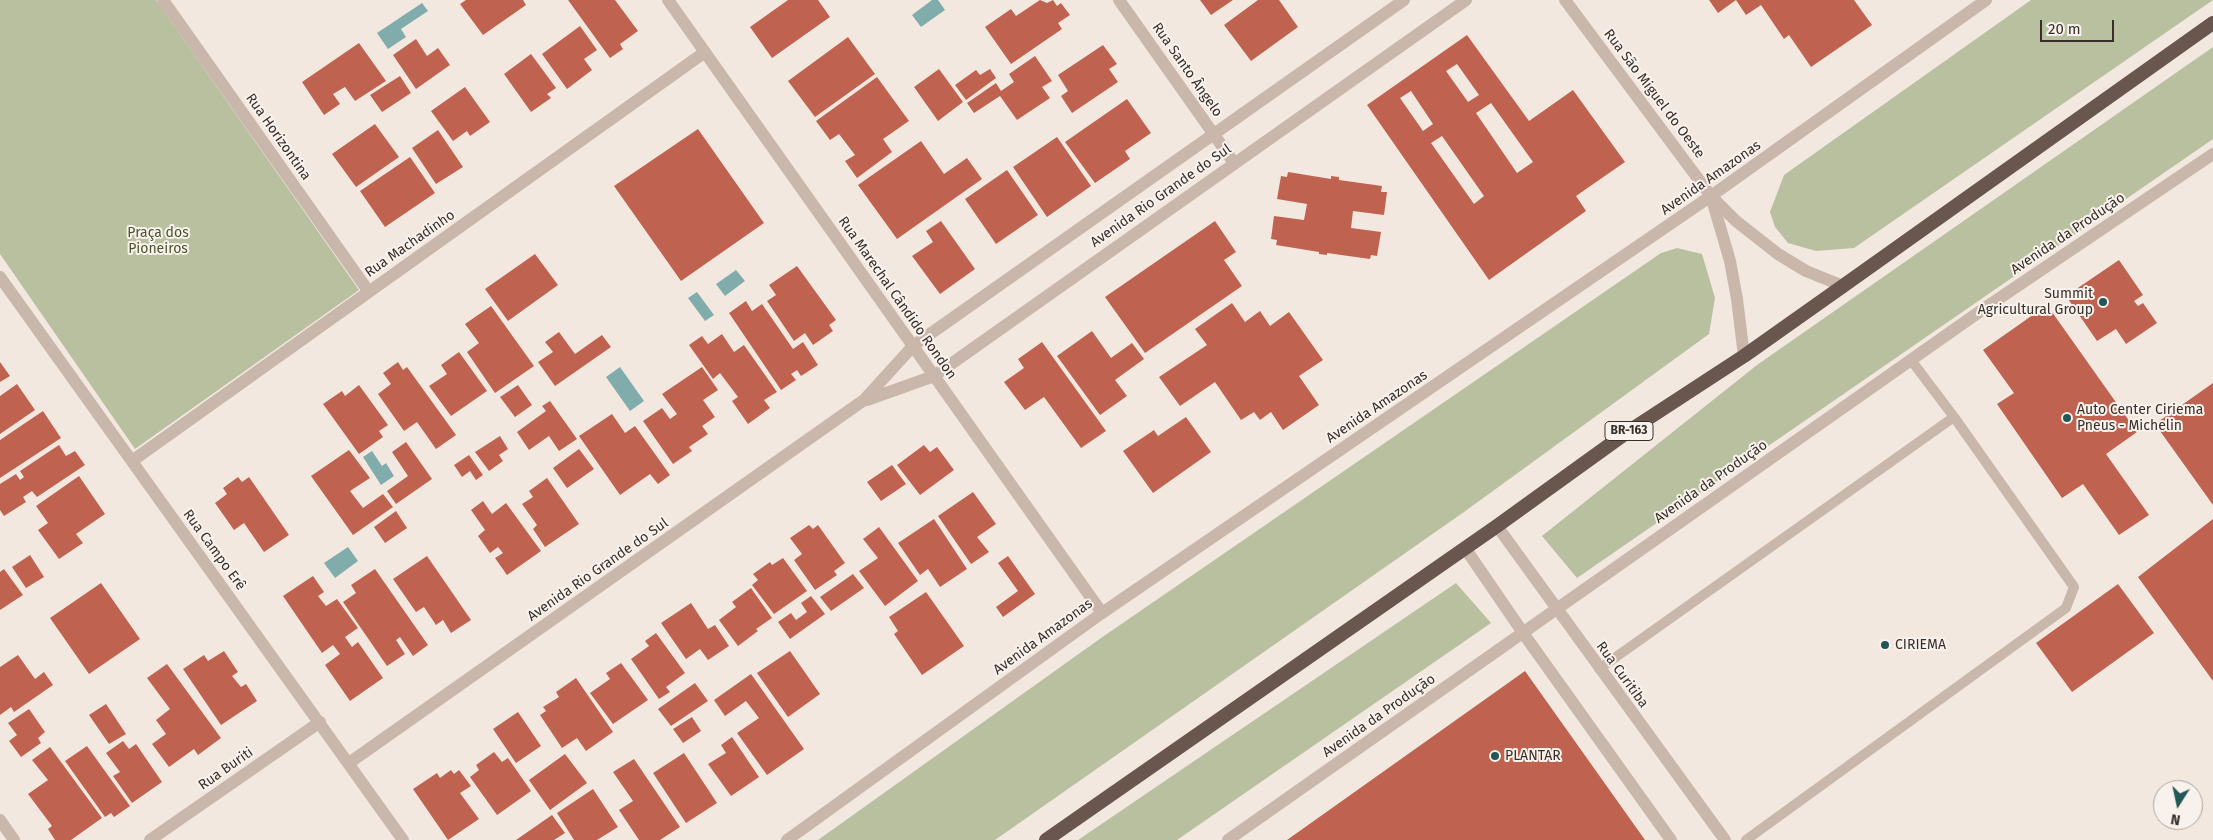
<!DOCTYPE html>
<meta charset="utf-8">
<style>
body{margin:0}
#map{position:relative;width:2213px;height:840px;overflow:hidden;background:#f2e8e0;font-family:"Fira Sans",sans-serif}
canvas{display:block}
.north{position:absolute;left:2153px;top:780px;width:50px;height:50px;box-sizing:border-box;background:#f9f2ec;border:1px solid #aca49e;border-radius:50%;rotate:190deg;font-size:14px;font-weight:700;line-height:20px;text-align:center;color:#382e2a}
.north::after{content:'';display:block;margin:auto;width:18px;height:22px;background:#225757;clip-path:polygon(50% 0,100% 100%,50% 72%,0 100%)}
.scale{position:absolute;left:2040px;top:20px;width:74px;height:22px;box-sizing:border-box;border:2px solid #382e2a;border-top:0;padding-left:6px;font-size:15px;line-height:18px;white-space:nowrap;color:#382e2a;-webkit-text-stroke:4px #f9f2ec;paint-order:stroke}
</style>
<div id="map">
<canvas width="2213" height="840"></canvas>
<div class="north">N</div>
<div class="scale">20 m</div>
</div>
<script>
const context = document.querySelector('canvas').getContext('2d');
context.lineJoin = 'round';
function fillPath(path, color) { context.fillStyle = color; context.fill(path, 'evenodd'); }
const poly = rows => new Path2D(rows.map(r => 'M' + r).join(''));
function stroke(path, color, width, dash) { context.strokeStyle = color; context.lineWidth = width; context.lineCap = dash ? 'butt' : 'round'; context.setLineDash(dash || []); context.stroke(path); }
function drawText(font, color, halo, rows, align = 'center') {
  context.font = font + ' "Fira Sans",sans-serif'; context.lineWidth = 4; context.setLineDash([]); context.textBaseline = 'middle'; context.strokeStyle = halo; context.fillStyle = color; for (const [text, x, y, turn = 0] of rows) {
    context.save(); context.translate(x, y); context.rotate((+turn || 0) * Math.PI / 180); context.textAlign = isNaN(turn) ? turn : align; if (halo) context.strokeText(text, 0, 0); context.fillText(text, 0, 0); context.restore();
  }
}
const green = poly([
 [0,0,156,0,359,290,135,449,0,254],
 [2031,0,2213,0,1854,248,1816,251,1788,243,1775,227,1770,212,1784,175],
 [2213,47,2213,139,1577,578,1542,536,1757,365],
 [1677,248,1702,254,1715,298,1709,334,1464,512,995,840,818,840,1101,638,1661,253],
 [1456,583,1491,623,1177,840,1078,840]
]);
const water = poly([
 [932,0,938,0,945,10,921,27,912,15],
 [422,3,428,11,401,29,406,37,388,49,377,33],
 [736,270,745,281,725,296,716,284],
 [697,292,714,315,705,321,688,298],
 [620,367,644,401,630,411,606,377],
 [372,451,382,466,386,463,394,476,381,485,363,457],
 [348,547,358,561,335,578,324,563]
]);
const building = poly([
 [466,0,523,0,526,5,483,35,460,4],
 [568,0,615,0,638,31,620,44,623,49,610,58],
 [788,0,818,0,830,17,772,58,750,27],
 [1040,0,1047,3,1053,0,1057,6,1061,3,1070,15,1058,23,1062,29,1011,64,985,27,1011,9,1016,16],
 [1200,0,1233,0,1211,15],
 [1258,0,1279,0,1298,27,1251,61,1224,25],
 [1709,0,1854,0,1872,25,1811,67,1789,35,1784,39,1761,5,1746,15,1736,0,1718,13],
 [580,26,597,50,584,59,592,70,567,89,542,54],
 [1467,35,1529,121,1573,90,1625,162,1576,196,1586,211,1489,280,1367,105],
 [1457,64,1479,95,1468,102,1446,71],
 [1411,91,1433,124,1423,131,1400,98],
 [1491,103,1533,162,1517,173,1476,113],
 [1442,136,1484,196,1474,204,1431,143],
 [848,37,875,74,815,117,788,81],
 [416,39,427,56,438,48,450,65,416,89,393,55],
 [359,43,386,81,355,101,345,87,333,94,340,104,324,115,302,82],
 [1103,45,1117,64,1109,69,1118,82,1072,113,1061,96,1068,91,1058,75],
 [531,54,556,88,547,94,551,98,531,112,504,74],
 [1035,56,1052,81,1042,87,1050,98,1017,120,1000,96,974,113,967,103,996,83,1001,91,1014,82,1009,74],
 [939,69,963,102,938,121,914,87],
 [990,69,996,78,966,100,955,85,976,70,980,75],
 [400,76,411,93,382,112,370,95],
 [877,77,909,121,883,139,892,152,857,178,845,161,855,155,839,134,830,140,816,121],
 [465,87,490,122,470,136,467,131,453,141,431,111],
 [1127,99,1151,133,1125,151,1130,159,1095,183,1065,142],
 [375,124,399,157,356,187,332,154],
 [698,129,764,223,681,281,614,186],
 [438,130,463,167,436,184,412,148],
 [1057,137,1091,186,1047,217,1013,167],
 [921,141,944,174,967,158,982,179,897,239,858,185],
 [410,157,435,193,385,227,360,191],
 [1007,170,1038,215,996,244,965,199],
 [1288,172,1331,179,1331,176,1339,177,1339,180,1382,186,1381,192,1387,192,1384,215,1353,211,1351,228,1381,232,1377,256,1371,255,1370,259,1327,253,1327,255,1319,254,1319,252,1276,245,1277,240,1271,239,1274,216,1304,220,1307,204,1277,199,1281,176,1287,177],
 [941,221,975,269,940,294,912,256,933,242,926,231],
 [1215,221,1236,252,1224,260,1242,286,1145,353,1105,297],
 [535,254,558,285,508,321,485,289],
 [2119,260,2143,295,2134,301,2138,306,2143,303,2157,323,2126,344,2116,329,2097,341,2066,296],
 [797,266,836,320,829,325,833,331,813,345,805,333,794,341,767,301,776,295,769,285],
 [746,301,752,311,762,304,793,349,803,342,818,365,801,376,797,370,791,374,796,380,781,390,729,313],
 [1232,303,1245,322,1260,311,1270,326,1289,312,1323,360,1299,376,1319,405,1283,430,1271,412,1260,420,1254,412,1241,420,1215,382,1180,406,1159,377,1207,345,1195,329],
 [2047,305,2137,432,2106,454,2149,515,2119,535,2083,484,2062,498,1997,404,2014,393,1983,350],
 [491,306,534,366,495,393,467,352,479,343,465,324],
 [1092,331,1111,358,1132,343,1144,359,1115,380,1127,396,1100,415,1057,356],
 [559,332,575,354,602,335,611,347,555,386,538,362,553,352,545,342],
 [722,334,734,352,744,345,777,392,764,400,770,408,748,424,732,401,738,397,720,373,713,379,689,345,702,336,708,344],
 [1042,342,1106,431,1081,448,1044,397,1025,410,1004,382,1024,368,1018,359],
 [459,352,487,391,451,416,429,386,447,374,441,365],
 [0,362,10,376,0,382],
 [398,362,403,370,407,367,456,435,436,449,417,422,404,431,378,394,391,384,383,373],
 [702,367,718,390,703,400,715,417,702,426,708,434,689,447,692,451,673,464,643,421,662,408,670,419,677,414,662,394],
 [2213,383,2213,505,2155,424],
 [17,384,35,410,0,434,0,396],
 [359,385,388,425,379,431,383,437,359,454,323,404,342,391,345,396],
 [518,385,532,405,515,417,500,397],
 [550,401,577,439,559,451,549,436,529,450,517,432,546,411,542,406],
 [43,411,61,438,0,478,0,440],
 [612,414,625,433,635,426,670,475,658,484,650,474,620,495,579,436],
 [1186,417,1211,452,1153,493,1123,451,1154,430,1158,436],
 [500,436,508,449,499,455,503,461,489,471,475,452],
 [406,442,432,479,396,504,387,491,408,476,392,452],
 [59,445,66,456,75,451,85,465,37,497,32,491,23,497,26,502,4,516,0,510,0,484,16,474,20,480,24,477,20,471],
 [924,445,930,452,937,447,954,470,920,495,897,465],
 [579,449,594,469,567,488,553,468],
 [349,450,370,478,350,491,363,508,383,494,393,507,353,535,311,476],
 [469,455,483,475,476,480,470,471,462,477,454,465],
 [892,465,906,484,881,501,867,482],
 [79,476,105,514,76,534,83,543,59,559,38,530,48,523,36,506],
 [238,477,242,482,249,477,289,535,264,552,244,523,234,530,215,503,227,494,223,488],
 [547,478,579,524,545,547,533,529,537,525,522,504,533,497,529,491],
 [973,492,996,524,977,537,989,552,971,564,938,516],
 [483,501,492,514,506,503,541,551,507,575,495,558,503,553,498,547,490,553,478,536,485,530,471,510],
 [396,511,407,528,385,543,374,527],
 [934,519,967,569,940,587,928,569,920,575,898,543],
 [2213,519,2213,681,2138,577],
 [809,525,813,529,818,525,845,563,834,571,837,575,815,590,794,560,802,554,790,538],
 [879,527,918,581,885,606,859,571,878,558,863,539],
 [30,555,44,577,26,588,12,567],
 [427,556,471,620,451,633,443,620,436,625,424,607,416,612,393,579],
 [1008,556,1035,594,1003,617,996,607,1018,591,998,563],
 [783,558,807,591,774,614,752,585,758,580,753,574,770,562,772,565],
 [4,569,23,595,0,610,0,572],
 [375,569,428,645,413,656,400,637,396,640,405,654,387,666,343,602,356,593,351,585],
 [853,574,864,588,831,611,820,597],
 [313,576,324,592,318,596,326,606,337,599,358,628,345,637,352,647,358,642,383,678,350,701,325,665,340,654,333,645,322,653,283,596],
 [101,583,140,639,89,674,50,618],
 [2118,584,2154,633,2072,692,2036,643],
 [751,588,772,618,756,629,758,631,738,646,719,620,736,607,732,602],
 [926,592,964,646,922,675,894,634,898,631,889,617],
 [811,596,825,614,790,639,778,622,791,613,796,620,807,612,801,603],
 [691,603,708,629,715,625,729,646,708,660,700,649,686,659,661,623],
 [656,633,685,673,666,687,670,692,659,699,631,659,649,646,645,641],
 [224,651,238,672,232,676,241,687,246,684,257,701,221,725,183,669,204,655,208,661],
 [790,651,820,694,788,717,757,673],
 [18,655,35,679,44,672,53,685,14,712,11,707,0,715,0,667],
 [621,663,648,700,613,724,590,693,610,679,606,673],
 [167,664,221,738,198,755,194,749,169,767,152,744,166,734,156,720,170,709,147,678],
 [1525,671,1645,840,1287,840],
 [751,674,804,749,767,775,737,733,759,718,746,701,725,716,714,700],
 [576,678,613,732,586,751,577,738,562,748,540,715,546,711,543,707,559,697,556,692],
 [695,683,708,701,671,726,658,709],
 [106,704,126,734,109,744,89,715],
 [29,709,45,732,38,738,41,743,21,757,9,741,17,735,8,723],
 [518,712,541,746,516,763,493,729],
 [692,717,701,731,683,743,673,729],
 [732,737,759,777,731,796,708,764,726,753,721,745],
 [123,741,129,749,136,744,162,782,132,803,113,776,120,772,106,753],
 [87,746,130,806,114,817,111,813,105,817,65,761],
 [50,747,102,818,71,840,55,840,48,829,52,826,28,794,48,780,32,760],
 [494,752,502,762,508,758,531,791,497,815,470,777,479,770,476,765],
 [684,753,717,803,686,823,653,773],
 [565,754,587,783,550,810,529,780],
 [634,759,680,827,660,840,639,840,619,810,633,801,613,772],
 [451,770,454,774,459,770,471,786,460,793,479,819,448,840,413,789,437,773,440,778],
 [593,789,618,827,597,840,574,840,557,813],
 [552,815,565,833,554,840,516,840]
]);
const service = poly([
 [1911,360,1954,417],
 [1599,669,1954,417,2074,587,2066,608,1746,840]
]);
const minor = poly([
 [163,0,369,292],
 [668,0,1102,613],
 [1119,0,1234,163],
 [1565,0,1711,196],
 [0,277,403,840],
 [867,400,934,376],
 [132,461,705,52],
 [349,763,864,400,913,346],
 [0,820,14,840],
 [150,840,320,722]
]);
const tertiary = poly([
 [1711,196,1730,261,1737,299,1744,356],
 [1713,198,1736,221,1778,254,1806,271,1843,286],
 [913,346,1404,0],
 [934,376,1466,0],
 [1497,526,1725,840],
 [1465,548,1528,640,1671,840],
 [787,840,1102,613,1711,196,1986,0],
 [1228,840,1982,310,2213,154]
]);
const trunk = poly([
 [1046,840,1497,526,1626,433,1744,356,1843,286,2213,23]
]);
const markers = [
 [2103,302,5,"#225757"],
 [2067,418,5,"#225757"],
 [1885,645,5,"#225757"],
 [1495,756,5,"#225757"]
];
const shields = [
 [1629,431,48]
];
const shieldNames = [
 ["BR-163",1629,431]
];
const streetNames = [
 ["Rua Santo Ângelo",1187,70,55],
 ["Rua São Miguel do Oeste",1654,94,53],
 ["Rua Horizontina",278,137,55],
 ["Avenida Amazonas",1711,178,-35],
 ["Avenida Rio Grande do Sul",1161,196,-35],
 ["Avenida da Produção",2068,234,-34],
 ["Rua Machadinho",410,244,-35],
 ["Rua Marechal Cândido Rondon",897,298,55],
 ["Avenida Amazonas",1377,407,-34],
 ["Avenida da Produção",1711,482,-35],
 ["Rua Campo Erê",214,550,54],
 ["Avenida Rio Grande do Sul",598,570,-35],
 ["Avenida Amazonas",1043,637,-36],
 ["Rua Curitiba",1622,675,54],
 ["Avenida da Produção",1379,716,-35],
 ["Rua Buriti",226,769,-35]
];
const parkNames = [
 ["Praça dos",158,233],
 ["Pioneiros",158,249]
];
const poiNames = [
 ["Summit",2093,294,"right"],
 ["Agricultural Group",2093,310,"right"],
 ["Auto Center Ciriema",2077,410],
 ["Pneus - Michelin",2077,426],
 ["CIRIEMA",1895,645],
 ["PLANTAR",1505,756]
];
fillPath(green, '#b8c0a0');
fillPath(water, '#80adac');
fillPath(building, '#bf6350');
stroke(service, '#c9b7ac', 10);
stroke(minor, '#c9b7ac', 12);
stroke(tertiary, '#c9b7ac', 12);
stroke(trunk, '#68564f', 14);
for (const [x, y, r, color] of markers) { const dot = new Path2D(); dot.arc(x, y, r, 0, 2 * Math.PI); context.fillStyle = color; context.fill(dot); stroke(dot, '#f9f2ec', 2); }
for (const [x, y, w] of shields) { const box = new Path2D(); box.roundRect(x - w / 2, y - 9.5, w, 19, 4); context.fillStyle = '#f9f2ec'; context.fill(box); stroke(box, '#382e2a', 1); }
drawText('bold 12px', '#382e2a', null, shieldNames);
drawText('14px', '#382e2a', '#f9f2ec', streetNames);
drawText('14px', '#4a552f', '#f9f2ec', parkNames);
drawText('14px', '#382e2a', '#f9f2ec', poiNames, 'left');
</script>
